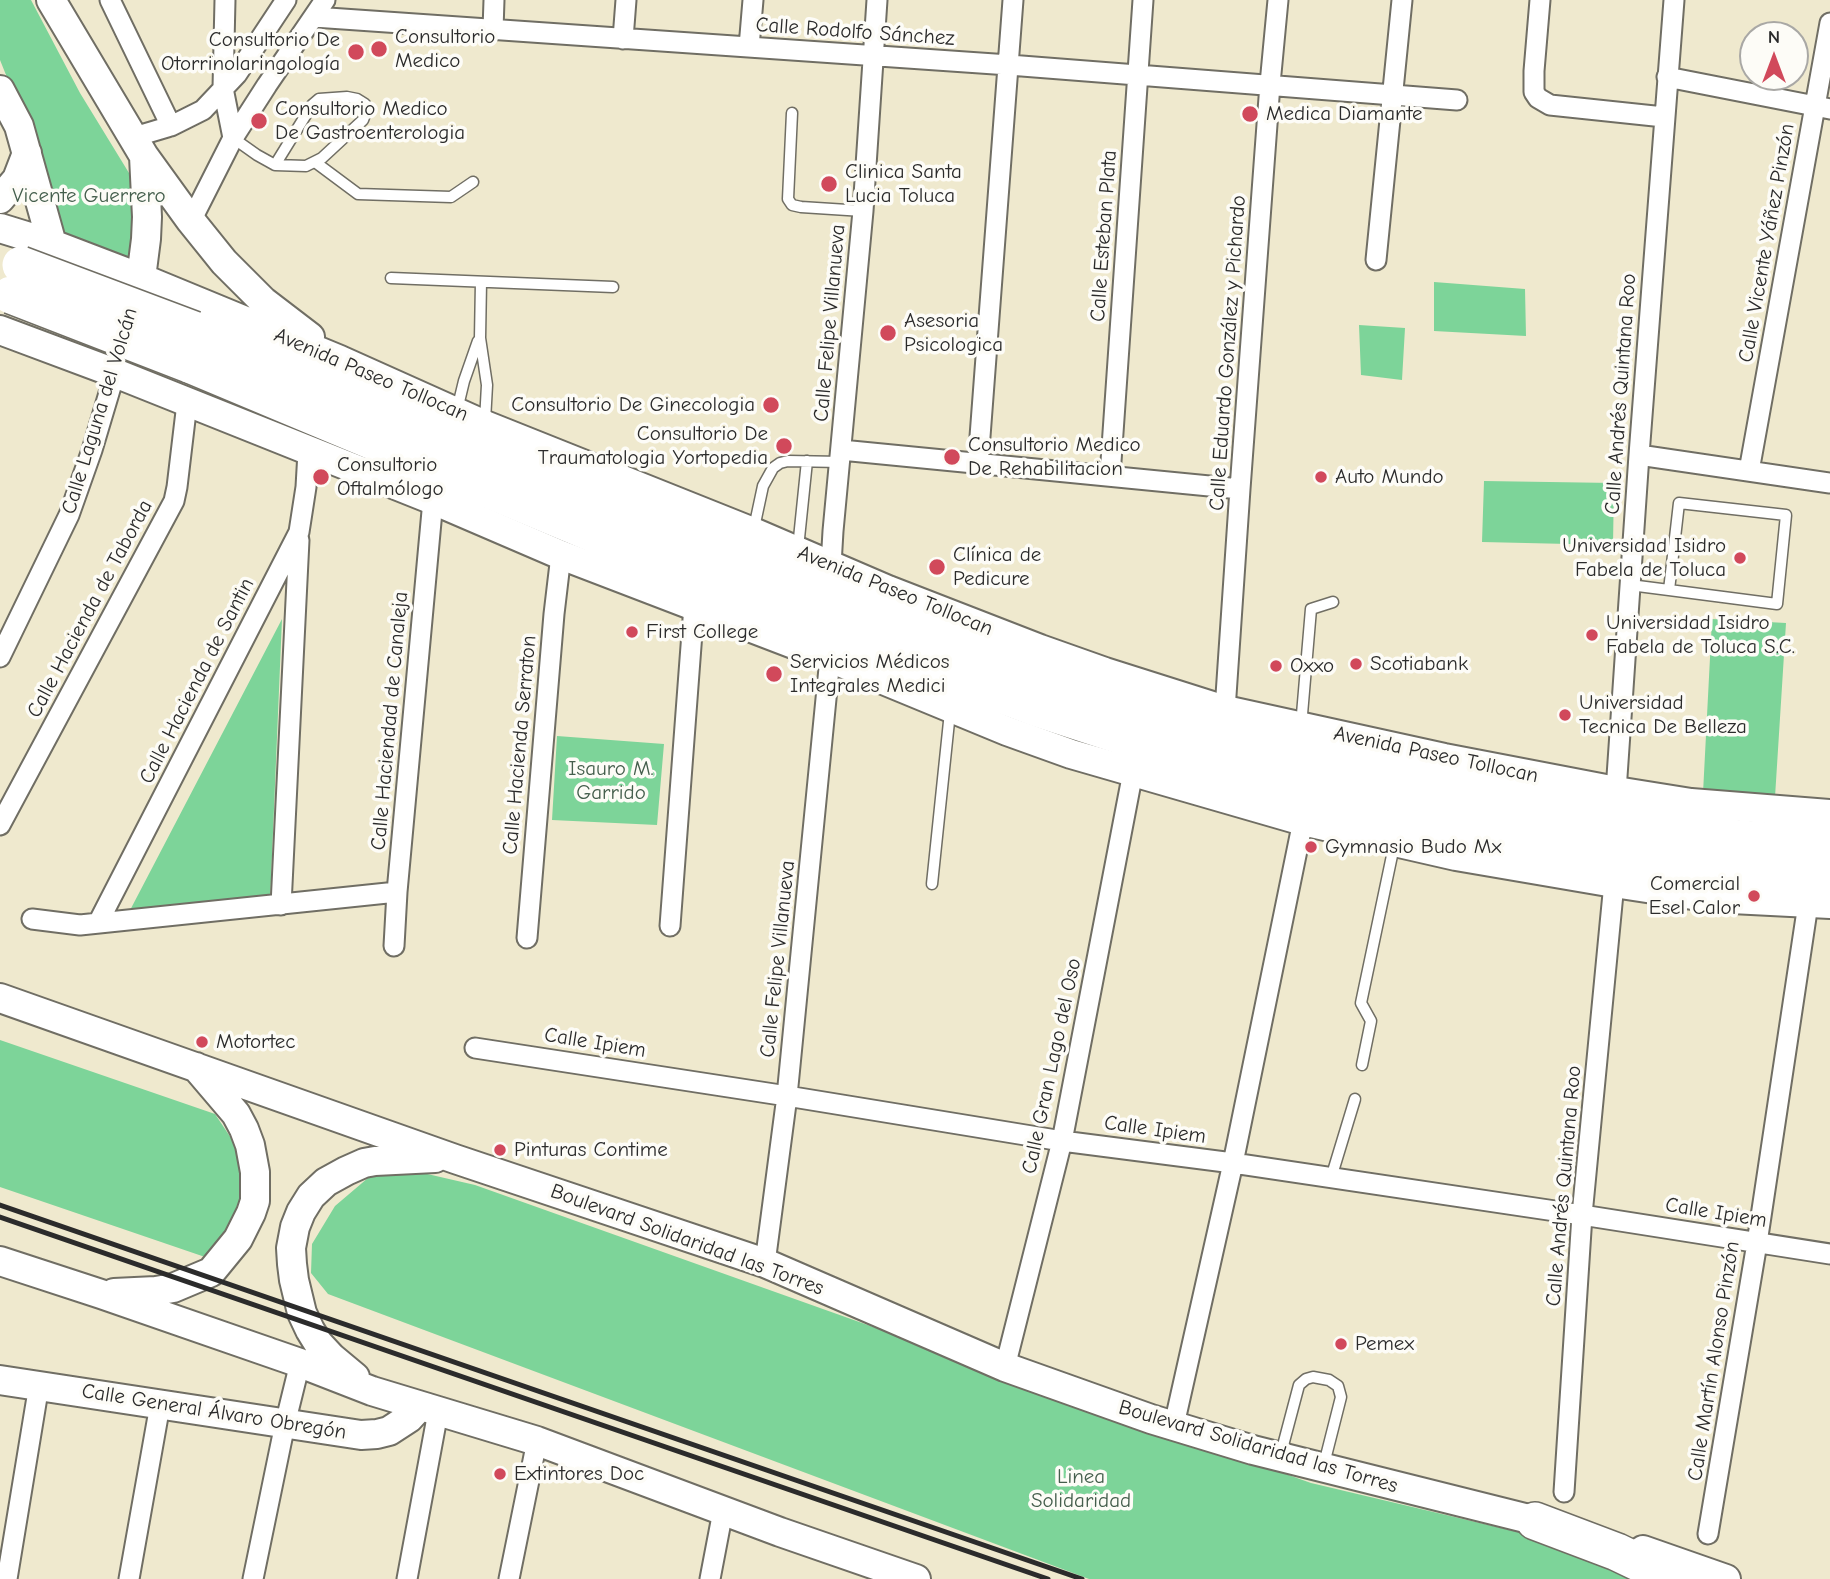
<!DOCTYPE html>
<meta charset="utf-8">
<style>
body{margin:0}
#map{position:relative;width:1830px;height:1579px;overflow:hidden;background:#efe9ce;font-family:"Comic Neue",sans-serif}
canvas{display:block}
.north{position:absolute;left:1739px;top:21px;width:70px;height:70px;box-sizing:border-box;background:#fdfcf7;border:2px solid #a9a8a5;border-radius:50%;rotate:0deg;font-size:19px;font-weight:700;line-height:28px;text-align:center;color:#2b2b2b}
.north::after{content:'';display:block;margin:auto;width:24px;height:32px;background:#d1495b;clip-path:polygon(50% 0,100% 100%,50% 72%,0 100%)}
</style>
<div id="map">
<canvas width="1830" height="1579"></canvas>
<div class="north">N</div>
</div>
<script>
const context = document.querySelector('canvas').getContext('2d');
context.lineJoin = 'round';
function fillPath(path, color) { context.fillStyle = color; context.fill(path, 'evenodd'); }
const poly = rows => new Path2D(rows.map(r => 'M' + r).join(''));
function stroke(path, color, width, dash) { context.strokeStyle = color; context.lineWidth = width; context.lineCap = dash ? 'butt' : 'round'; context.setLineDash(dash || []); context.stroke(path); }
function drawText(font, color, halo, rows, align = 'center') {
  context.font = font + ' "Comic Neue",sans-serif'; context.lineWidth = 7; context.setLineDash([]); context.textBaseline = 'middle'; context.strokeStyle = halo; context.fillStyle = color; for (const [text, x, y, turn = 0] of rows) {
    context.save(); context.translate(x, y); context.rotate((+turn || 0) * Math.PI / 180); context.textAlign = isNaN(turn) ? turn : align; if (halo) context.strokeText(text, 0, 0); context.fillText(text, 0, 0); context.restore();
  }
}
const green = poly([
 [0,0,31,0,80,93,129,173,136,201,132,252,119,265,58,240,39,157,0,60],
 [1434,282,1525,289,1526,336,1434,331],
 [1359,325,1405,328,1402,380,1361,375],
 [1484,481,1614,483,1613,545,1482,542],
 [282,619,270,903,127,916],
 [1712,619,1786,623,1775,797,1703,793],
 [557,736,664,744,657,825,552,820],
 [0,1040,215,1114,237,1147,244,1176,243,1198,230,1232,205,1257,0,1187],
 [375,1172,423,1173,475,1185,1311,1483,1539,1537,1641,1579,1089,1579,328,1294,311,1273,312,1244,335,1206]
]);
const lane = poly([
 [792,113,788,199,792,205,801,207,863,211],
 [233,138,257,155,275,165,306,166,322,158,363,120,366,112,365,104,357,99,347,97,319,99,312,105,275,165],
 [315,162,358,194,451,197,473,182],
 [391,278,613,287],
 [481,282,480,338,487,385,485,421],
 [457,410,464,381,478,341],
 [754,528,763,486,773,468,780,463,788,461,841,462],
 [798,548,807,461],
 [1630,585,1669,590,1777,604,1786,515,1679,503,1669,590],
 [1301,726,1311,609,1333,602],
 [932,884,950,712],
 [1362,1065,1371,1021,1361,1003,1394,846],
 [1331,1178,1355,1099],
 [1281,1453,1299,1385,1306,1379,1313,1377,1329,1380,1338,1386,1341,1397,1324,1464]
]);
const street = poly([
 [110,0,171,126],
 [225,0,223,88,233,138],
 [1540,0,1534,71,1534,92,1538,98,1550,105,1664,117],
 [314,17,1009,65,1457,100],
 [493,30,494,0],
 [623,39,626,0],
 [749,47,753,0],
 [1667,77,1830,109],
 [134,137,171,126,203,110,237,74,286,0],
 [191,221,233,138,267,85,325,0],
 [1376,260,1402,0],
 [841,450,1240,489],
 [1639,455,1830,483],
 [978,463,1013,0],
 [1749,471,1830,23],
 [1110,476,1143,0],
 [831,565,833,531,863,211,877,0],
 [0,657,69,515,92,450,115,373],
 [1225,710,1240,489,1270,84,1278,0],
 [1616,791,1639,455,1674,0],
 [0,825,174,501,177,487,187,403],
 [281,905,299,540],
 [32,919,80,925,397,892],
 [98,923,299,532,306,487,308,452],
 [670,926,694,606],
 [527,938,554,614,561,555],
 [394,946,397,892,433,500],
 [475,1048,787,1096,1062,1141,1233,1163,1582,1215,1830,1254],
 [765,1263,787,1096,830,658],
 [1005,1367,1062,1141,1133,772],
 [1174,1425,1233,1163,1303,821],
 [1564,1492,1582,1215,1614,883],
 [1708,1534,1757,1243,1808,904],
 [7,1579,39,1385],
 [129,1579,160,1405],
 [253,1579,285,1424,300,1363],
 [407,1579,438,1412],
 [509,1579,537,1441],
 [710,1579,723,1511]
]);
const secondary = poly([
 [51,0,144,156,147,217,146,239,141,278,137,293],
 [0,90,19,126,52,244,54,259],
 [144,156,191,221,224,262,263,301,310,337],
 [0,199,17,179,27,153],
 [0,228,52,244,141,278,340,360,485,425,753,532,888,590,1040,649,1105,672,1225,710,1444,758,1616,791,1691,803,1830,814],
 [0,330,115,373,433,500,561,555,830,658,1007,731,1071,754,1303,821,1456,856,1614,883,1712,898,1830,904],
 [0,998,455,1159,765,1263,1005,1367,1151,1419,1253,1450,1553,1525],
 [0,1261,101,1294,300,1363,372,1391,537,1441,780,1532,916,1579],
 [114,1293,156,1291,173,1288,211,1272,238,1239,251,1213,255,1201,255,1172,250,1145,244,1129,236,1114,196,1067],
 [355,1377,331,1357,318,1343,310,1330,302,1313,294,1280,292,1264,291,1248,295,1227,301,1212,311,1196,326,1182,346,1171,364,1163,375,1161,435,1158],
 [0,1380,361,1435,377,1434,389,1431,409,1418,420,1406],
 [1643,1550,1726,1579]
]);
const highway = poly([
 [194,330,936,637,1054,678,1234,736,1423,783,1535,807,1647,826,1740,839,1830,845],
 [189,364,678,569,834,631,1037,708,1232,772,1405,815,1611,856,1702,868,1830,874],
 [686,577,724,618],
 [1535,1521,1617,1552,1673,1579]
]);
const rail = poly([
 [0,1205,1082,1579],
 [0,1217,1048,1579]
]);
const highwayBridge = poly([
 [21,265,194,330],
 [11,295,189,364]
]);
const markers = [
 [379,49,9,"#d1495b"],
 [356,52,9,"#d1495b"],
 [1250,114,9,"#d1495b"],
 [259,121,9,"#d1495b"],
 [829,184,9,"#d1495b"],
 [888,333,9,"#d1495b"],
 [771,405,9,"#d1495b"],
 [784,446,9,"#d1495b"],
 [952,457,9,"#d1495b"],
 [321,477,9,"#d1495b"],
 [1321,477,7,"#d1495b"],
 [1740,558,7,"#d1495b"],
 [937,567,9,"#d1495b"],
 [632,632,7,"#d1495b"],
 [1592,635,7,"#d1495b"],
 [1356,664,7,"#d1495b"],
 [1276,666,7,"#d1495b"],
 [774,674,9,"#d1495b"],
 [1565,715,7,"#d1495b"],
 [1311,847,7,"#d1495b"],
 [1754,896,7,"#d1495b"],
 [202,1042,7,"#d1495b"],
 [500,1150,7,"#d1495b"],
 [1341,1344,7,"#d1495b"],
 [500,1474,7,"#d1495b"]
];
const streetNames = [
 ["Calle Rodolfo Sánchez",855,32,4],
 ["Calle Esteban Plata",1104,236,-86],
 ["Calle Vicente Yáñez Pinzón",1767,243,-80],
 ["Calle Felipe Villanueva",830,323,-85],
 ["Calle Eduardo González y Pichardo",1228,353,-86],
 ["Avenida Paseo Tollocan",371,375,23],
 ["Calle Andrés Quintana Roo",1621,394,-86],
 ["Calle Laguna del Volcán",100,411,-73],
 ["Avenida Paseo Tollocan",895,591,22],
 ["Calle Hacienda de Taborda",90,609,-62],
 ["Calle Hacienda de Santin",197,681,-63],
 ["Calle Haciendad de Canaleja",390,721,-85],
 ["Calle Hacienda Serraton",520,745,-85],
 ["Avenida Paseo Tollocan",1436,755,12],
 ["Calle Felipe Villanueva",778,959,-84],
 ["Calle Ipiem",595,1043,9],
 ["Calle Gran Lago del Oso",1052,1066,-78],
 ["Calle Ipiem",1155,1130,8],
 ["Calle Andrés Quintana Roo",1564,1186,-85],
 ["Calle Ipiem",1716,1213,9],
 ["Boulevard Solidaridad las Torres",687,1240,20],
 ["Calle Martín Alonso Pinzón",1714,1361,-81],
 ["Calle General Álvaro Obregón",214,1412,9],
 ["Boulevard Solidaridad las Torres",1258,1447,16]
];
const poiNames = [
 ["Consultorio",395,37],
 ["Medico",395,61],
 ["Consultorio De",340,40,"right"],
 ["Otorrinolaringología",340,64,"right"],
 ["Consultorio Medico",275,109],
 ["De Gastroenterologia",275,133],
 ["Medica Diamante",1266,114],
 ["Clinica Santa",845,172],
 ["Lucia Toluca",845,196],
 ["Asesoria",904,321],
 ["Psicologica",904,345],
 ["Consultorio De Ginecologia",755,405,"right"],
 ["Consultorio De",768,434,"right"],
 ["Traumatologia Yortopedia",768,458,"right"],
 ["Consultorio Medico",968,445],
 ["De Rehabilitacion",968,469],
 ["Consultorio",337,465],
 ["Oftalmólogo",337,489],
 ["Auto Mundo",1335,477],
 ["Universidad Isidro",1726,546,"right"],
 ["Fabela de Toluca",1726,570,"right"],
 ["Clínica de",953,555],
 ["Pedicure",953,579],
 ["Universidad Isidro",1606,623],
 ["Fabela de Toluca S.C.",1606,647],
 ["First College",646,632],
 ["Servicios Médicos",790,662],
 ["Integrales Medici",790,686],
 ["Scotiabank",1370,664],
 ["Oxxo",1290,666],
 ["Universidad",1579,703],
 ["Tecnica De Belleza",1579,727],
 ["Gymnasio Budo Mx",1325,847],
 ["Comercial",1740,884,"right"],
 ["Esel Calor",1740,908,"right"],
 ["Motortec",216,1042],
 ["Pinturas Contime",514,1150],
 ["Pemex",1355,1344],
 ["Extintores Doc",514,1474]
];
const parkNames = [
 ["Vicente Guerrero",89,196],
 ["Isauro M.",611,769],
 ["Garrido",611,793],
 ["Linea",1081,1477],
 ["Solidaridad",1081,1501]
];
fillPath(green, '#7dd499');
stroke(lane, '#706e64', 13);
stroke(street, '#706e64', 23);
stroke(secondary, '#706e64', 32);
stroke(highway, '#706e64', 40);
stroke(lane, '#fff', 10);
stroke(street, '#fff', 19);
stroke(secondary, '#fff', 28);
stroke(highway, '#fff', 37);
stroke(rail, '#2b2b2b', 5);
stroke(highwayBridge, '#706e64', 40, []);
stroke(highwayBridge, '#fff', 37);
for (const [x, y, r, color] of markers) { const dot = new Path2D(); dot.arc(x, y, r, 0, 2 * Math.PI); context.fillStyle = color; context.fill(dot); stroke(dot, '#fdfcf7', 2.5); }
drawText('21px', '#2b2b2b', '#fdfcf7', streetNames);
drawText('21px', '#2b2b2b', '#fdfcf7', poiNames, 'left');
drawText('21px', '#445e4c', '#fdfcf7', parkNames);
</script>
